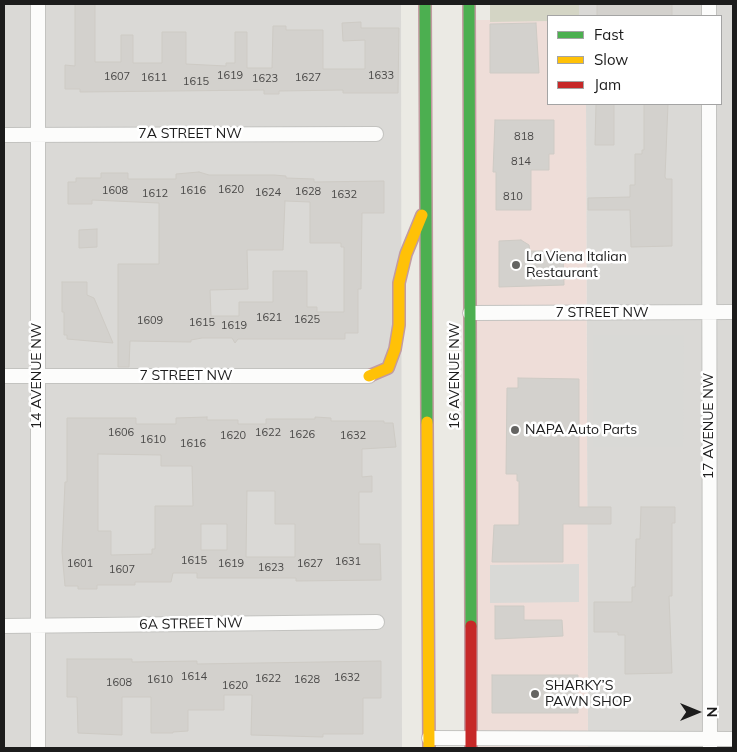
<!DOCTYPE html>
<meta charset="utf-8">
<style>
body{margin:0}
#map{position:relative;width:737px;height:752px;overflow:hidden;background:#ebeae4;font-family:Mulish,sans-serif}
canvas{display:block}
.frame{position:absolute;inset:0;border:5px solid #1c1c1c;pointer-events:none}
.legend{position:absolute;left:547px;top:15px;width:175px;height:90px;box-sizing:border-box;background:#fff;border:1px solid #a4a4a4;margin:0;padding:6px 9px;list-style:none;font-size:15px;color:#1c1c1c}
.legend li{display:flex;align-items:center;gap:10px;height:25px}
.legend b{width:25px;border:1px solid #a4a4a4}
.north{position:absolute;left:672px;top:687px;width:50px;height:50px;-webkit-text-stroke:4px #fff;paint-order:stroke;rotate:90deg;font-size:14px;font-weight:700;line-height:20px;text-align:center;color:#1c1c1c}
.north::after{content:'';display:block;margin:auto;width:18px;height:22px;background:#1c1c1c;clip-path:polygon(50% 0,100% 100%,50% 72%,0 100%)}
</style>
<div id="map">
<canvas width="737" height="752"></canvas>
<div class="frame"></div>
<ul class="legend">
<li><b style="height:6px;background:#4caf50"></b>Fast</li>
<li><b style="height:6px;background:#ffc107"></b>Slow</li>
<li><b style="height:6px;background:#c62828"></b>Jam</li>
</ul>
<div class="north">N</div>
</div>
<script>
const context = document.querySelector('canvas').getContext('2d');
context.lineJoin = 'round';
function fillPath(path, color) { context.fillStyle = color; context.fill(path, 'evenodd'); }
const poly = rows => new Path2D(rows.map(r => 'M' + r).join(''));
function stroke(path, color, width, dash) { context.strokeStyle = color; context.lineWidth = width; context.lineCap = dash ? 'butt' : 'round'; context.setLineDash(dash || []); context.stroke(path); }
function drawText(font, color, halo, rows, align = 'center') {
  context.font = font + ' Mulish,sans-serif'; context.lineWidth = 5; context.setLineDash([]); context.textBaseline = 'middle'; context.strokeStyle = halo; context.fillStyle = color; for (const [text, x, y, turn = 0] of rows) {
    context.save(); context.translate(x, y); context.rotate((+turn || 0) * Math.PI / 180); context.textAlign = isNaN(turn) ? turn : align; if (halo) context.strokeText(text, 0, 0); context.fillText(text, 0, 0); context.restore();
  }
}
const residential = poly([
 [4,4,401,4,402,748,4,748],
 [579,4,733,4,733,748,588,748,586,104,721,104,721,16,579,16]
]);
const commercial = poly([
 [469,20,548,20,548,104,586,104,588,748,471,748]
]);
const construction = poly([
 [490,4,579,4,579,16,548,16,548,21,490,22]
]);
const parking = poly([
 [593,335,684,335,683,447,593,447],
 [579,564,579,602,490,603,490,565]
]);
const building = poly([
 [75,4,95,4,95,62,121,62,121,35,133,35,133,63,162,63,162,32,186,32,186,64,226,66,226,63,235,63,235,32,247,32,247,68,272,68,273,26,286,26,286,30,323,30,323,69,365,69,365,40,343,41,342,23,361,22,361,28,399,28,398,93,343,93,343,90,279,91,279,94,264,94,264,90,80,92,80,89,65,89,65,65,75,66,75,4],
 [597,4,672,4,672,16,597,16,597,4],
 [536,23,539,73,490,73,490,24,536,23],
 [596,104,614,104,614,145,595,145,596,104],
 [644,104,668,104,665,177,666,179,672,179,672,246,631,247,630,210,588,210,588,198,630,197,630,185,635,185,635,154,642,154,642,150,644,150,644,104],
 [495,120,554,120,554,154,549,154,549,170,531,170,531,210,496,210,496,172,493,172,495,120],
 [199,172,209,175,274,175,286,176,286,178,314,179,314,182,384,181,384,213,362,213,361,289,358,289,358,333,345,333,345,339,238,339,235,343,232,338,202,338,191,340,191,342,130,341,129,367,118,367,118,264,159,264,159,203,92,200,92,204,68,204,68,182,76,182,76,178,101,178,101,173,128,173,128,179,176,179,176,174,199,172],
 [285,201,310,202,310,243,341,243,341,247,344,247,344,312,317,312,317,307,307,307,307,271,273,271,273,302,239,302,239,316,211,316,210,290,248,289,247,250,283,250,285,201],
 [97,229,97,247,79,248,79,230,97,229],
 [521,240,529,245,530,251,563,251,564,285,499,287,499,241,521,240],
 [62,282,87,282,87,295,94,298,113,343,67,339,67,335,64,335,64,312,62,312,62,282],
 [518,378,579,379,579,507,611,507,611,524,563,524,563,562,492,562,494,525,519,525,519,481,517,481,517,474,506,474,507,388,518,388,518,378],
 [207,417,207,420,238,420,238,424,266,424,266,419,315,419,315,417,331,418,331,421,384,421,384,423,393,423,396,447,362,449,362,477,372,476,372,492,359,492,359,544,380,544,381,580,296,581,296,578,197,578,197,573,173,573,171,582,135,582,135,585,97,585,97,589,78,589,78,586,65,586,62,552,65,482,67,482,67,418,136,418,136,424,176,424,176,418,207,417],
 [98,454,161,455,161,466,192,466,193,506,155,506,155,549,152,549,152,554,111,555,111,531,98,531,98,454],
 [247,491,275,491,275,524,295,524,295,557,246,557,247,491],
 [201,524,227,524,227,550,201,550,201,524],
 [641,507,675,507,675,523,672,523,672,596,669,596,672,673,625,674,625,635,618,635,618,632,594,632,594,602,632,602,632,587,635,587,636,539,640,539,641,507],
 [495,606,524,606,524,620,562,620,563,636,495,639,495,606],
 [67,659,132,659,132,662,197,661,197,664,381,661,381,698,363,698,363,734,323,734,323,737,251,735,252,695,224,695,224,710,188,710,188,731,173,732,173,733,151,733,151,697,122,697,122,735,78,733,77,697,67,697,67,659],
 [492,675,578,675,578,713,492,713,492,675]
]);
const street = poly([
 [709,4,709,16],
 [709,104,710,748],
 [4,135,376,134],
 [470,313,733,312],
 [4,376,369,376],
 [4,626,377,622],
 [429,738,733,739],
 [38,748,38,4]
]);
const fast = poly([
 [425,4,427,422],
 [469,4,471,626]
]);
const slow = poly([
 [369,376,388,368,395,349,399,325,399,283,406,254,422,215],
 [427,422,429,748]
]);
const jam = poly([
 [471,626,471,748]
]);
const markers = [
 [516,265,5,"#646462"],
 [515,430,5,"#646462"],
 [535,694,5,"#646462"]
];
const numberNames = [
 ["1619",230,76],
 ["1633",381,76],
 ["1607",117,77],
 ["1611",154,78],
 ["1627",308,78],
 ["1623",265,79],
 ["1615",196,82],
 ["818",524,137],
 ["814",521,162],
 ["1620",231,190],
 ["1608",115,191],
 ["1616",193,191],
 ["1628",308,192],
 ["1624",268,193],
 ["1612",155,194],
 ["1632",344,195],
 ["810",513,197],
 ["1621",269,318],
 ["1625",307,320],
 ["1609",150,321],
 ["1615",202,323],
 ["1619",234,326],
 ["1606",121,433],
 ["1622",268,433],
 ["1626",302,435],
 ["1620",233,436],
 ["1632",353,436],
 ["1610",153,440],
 ["1616",193,444],
 ["1615",194,561],
 ["1631",348,562],
 ["1601",80,564],
 ["1619",231,564],
 ["1627",310,564],
 ["1623",271,568],
 ["1607",122,570],
 ["1614",194,677],
 ["1632",347,678],
 ["1622",268,679],
 ["1610",160,680],
 ["1628",307,680],
 ["1608",119,683],
 ["1620",235,686]
];
const streetNames = [
 ["7A STREET NW",190,134],
 ["7 STREET NW",602,313],
 ["14 AVENUE NW",37,376,-90],
 ["7 STREET NW",186,376],
 ["16 AVENUE NW",455,376,-90],
 ["17 AVENUE NW",709,426,-90],
 ["6A STREET NW",191,624,-1]
];
const poiNames = [
 ["La Viena Italian",526,257],
 ["Restaurant",526,273],
 ["NAPA Auto Parts",525,430],
 ["SHARKY’S",545,686],
 ["PAWN SHOP",545,702]
];
fillPath(residential, '#dad9d6');
fillPath(commercial, '#eeddd8');
fillPath(construction, '#d4d5c5');
fillPath(parking, '#d9d9d6');
fillPath(building, '#d3d1cd');
stroke(building, '#cecbc5', 1);
stroke(street, '#c3c3c0', 16);
stroke(fast, '#c29ba1', 14);
stroke(slow, '#c29ba1', 14);
stroke(jam, '#c29ba1', 14);
stroke(street, '#fcfcfb', 14);
stroke(fast, '#4caf50', 11);
stroke(slow, '#ffc107', 11);
stroke(jam, '#c62828', 11);
for (const [x, y, r, color] of markers) { const dot = new Path2D(); dot.arc(x, y, r, 0, 2 * Math.PI); context.fillStyle = color; context.fill(dot); stroke(dot, '#fff', 2); }
drawText('11px', '#4a4948', null, numberNames);
drawText('14px', '#1c1c1c', '#fff', streetNames);
drawText('14px', '#1c1c1c', '#fff', poiNames, 'left');
</script>
